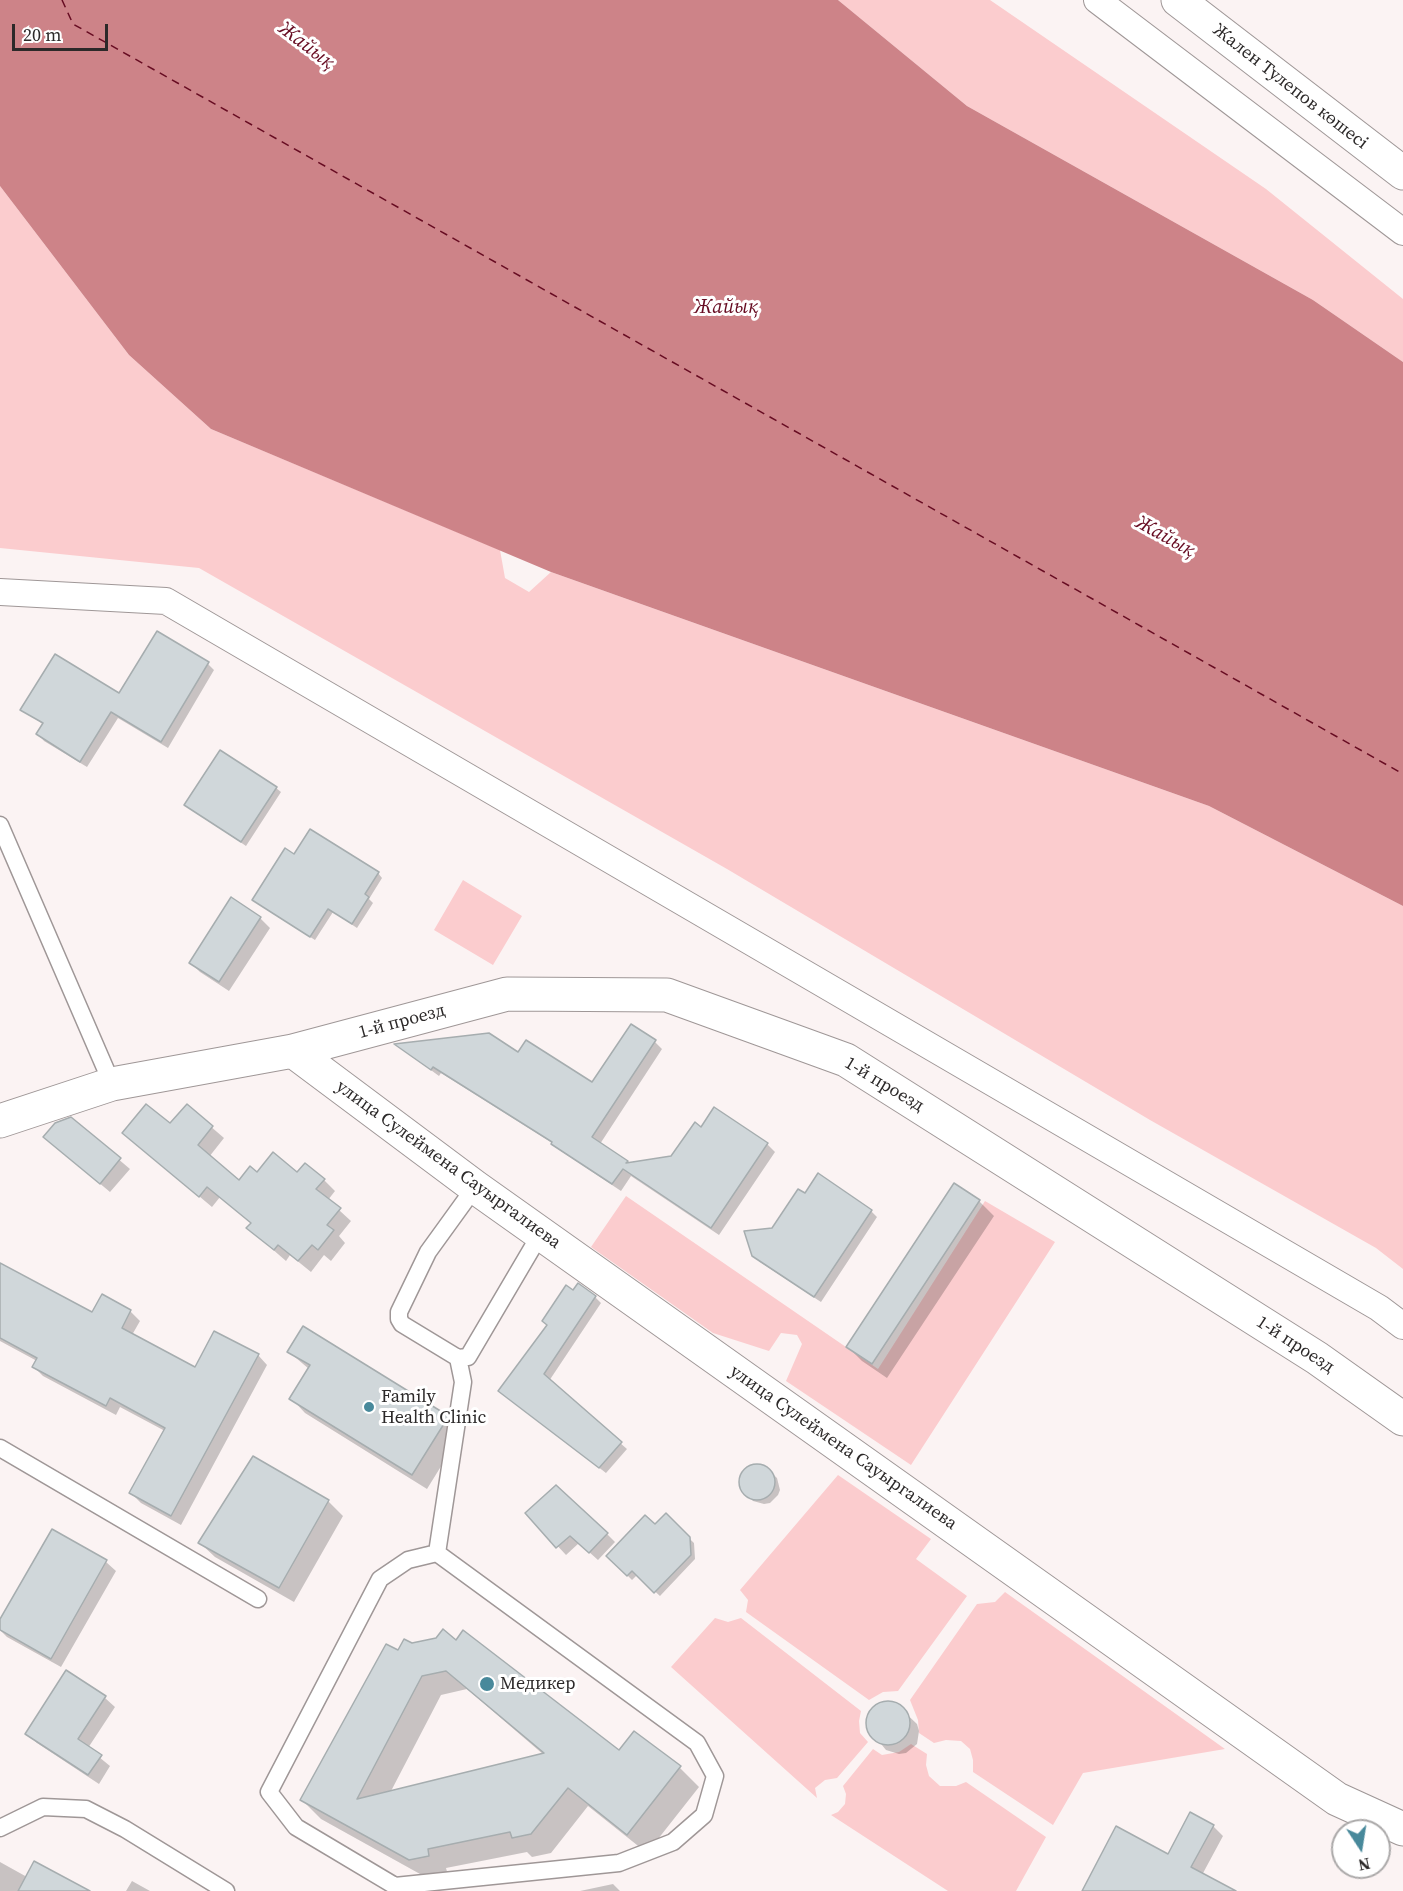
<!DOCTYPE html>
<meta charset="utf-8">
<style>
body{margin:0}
#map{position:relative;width:1403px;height:1891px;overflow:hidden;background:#fbf3f3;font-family:"Source Serif 4",serif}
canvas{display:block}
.north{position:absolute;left:1331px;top:1819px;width:60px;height:60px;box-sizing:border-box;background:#fff;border:2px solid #aba9a9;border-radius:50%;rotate:168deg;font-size:16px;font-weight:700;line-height:24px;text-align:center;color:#2c2929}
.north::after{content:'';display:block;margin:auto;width:21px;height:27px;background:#48899b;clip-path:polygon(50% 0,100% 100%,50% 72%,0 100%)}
.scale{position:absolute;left:12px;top:24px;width:96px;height:27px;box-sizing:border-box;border:3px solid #2c2929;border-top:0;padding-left:8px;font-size:18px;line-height:21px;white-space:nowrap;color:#2c2929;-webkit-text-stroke:4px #fff;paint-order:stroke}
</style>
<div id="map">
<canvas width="1403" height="1891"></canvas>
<div class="north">N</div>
<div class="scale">20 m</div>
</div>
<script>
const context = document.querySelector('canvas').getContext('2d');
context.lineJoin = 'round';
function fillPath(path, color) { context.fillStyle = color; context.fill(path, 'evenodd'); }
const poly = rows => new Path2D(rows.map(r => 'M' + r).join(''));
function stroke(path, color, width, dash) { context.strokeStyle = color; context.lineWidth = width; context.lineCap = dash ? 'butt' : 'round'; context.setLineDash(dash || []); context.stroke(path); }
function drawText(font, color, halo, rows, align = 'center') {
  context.font = font + ' "Source Serif 4",serif'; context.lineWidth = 6; context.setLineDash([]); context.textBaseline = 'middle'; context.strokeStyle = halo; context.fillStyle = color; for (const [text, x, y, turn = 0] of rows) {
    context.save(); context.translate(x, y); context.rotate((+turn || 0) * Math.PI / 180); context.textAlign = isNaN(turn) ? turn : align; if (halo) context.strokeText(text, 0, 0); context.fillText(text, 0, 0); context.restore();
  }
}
const green = poly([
 [838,0,990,0,1266,189,1403,299,1403,362,1313,300,967,106],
 [0,186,129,355,211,429,500,550,505,578,529,592,551,572,1209,806,1403,906,1403,1269,1376,1248,1150,1120,727,869,199,568,0,548],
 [463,880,522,916,493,965,434,930],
 [626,1196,878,1369,985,1201,1055,1242,911,1465,786,1381,802,1344,797,1335,781,1333,769,1351,713,1333,591,1247],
 [838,1475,931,1539,916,1559,967,1596,898,1691,883,1692,869,1700,746,1612,748,1600,740,1590],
 [1005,1592,1225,1749,1083,1773,1053,1825,973,1772,973,1760,970,1749,961,1741,946,1740,934,1743,919,1733,918,1720,910,1700,977,1604,995,1602],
 [715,1618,728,1622,741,1618,861,1711,859,1721,860,1733,868,1742,837,1778,825,1780,815,1788,817,1798,671,1667],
 [911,1744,927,1754,926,1765,929,1776,940,1786,956,1786,966,1782,1046,1837,1016,1891,948,1891,831,1815,838,1812,845,1804,846,1794,843,1786,873,1749,882,1755,899,1752]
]);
const water = poly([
 [0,0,838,0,967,106,1313,300,1403,362,1403,906,1209,806,551,572,211,429,129,355,0,186]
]);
const shadow = poly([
 [208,664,214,670,168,748,118,718,87,767,44,741,38,734,44,725,22,709,119,695],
 [276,788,281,792,246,846,186,805],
 [294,856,378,873,382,878,369,899,373,903,357,928,333,912,315,940,258,904],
 [260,918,270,928,229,991,200,972,191,963],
 [655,1042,662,1049,600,1144,629,1164,672,1157,701,1129,767,1144,775,1152,719,1235,631,1176,621,1191,561,1151,554,1144,441,1073,439,1076,398,1046,519,1054,593,1084],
 [187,1106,224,1138,209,1157,240,1182,257,1174,297,1174,324,1180,335,1191,328,1200,351,1221,339,1236,345,1243,331,1261,324,1255,311,1272,290,1255,286,1261,248,1228,252,1224,220,1197,212,1207,124,1133,171,1125],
 [71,1119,130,1169,110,1192,55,1146],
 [954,1185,979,1201,994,1216,887,1378,862,1361,848,1347],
 [805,1195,871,1211,877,1217,821,1302,760,1262,753,1255,772,1230],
 [0,1274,93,1314,130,1311,140,1321,132,1335,196,1369,258,1355,267,1365,181,1525,141,1503,131,1493,165,1431,120,1407,116,1415,43,1376,34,1367,37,1361,0,1341],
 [574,1292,595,1297,601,1303,549,1381,627,1449,606,1473,504,1394],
 [289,1352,446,1416,461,1431,461,1434,427,1489,305,1413,291,1398,309,1369],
 [253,1458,328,1501,343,1516,294,1602,215,1557,200,1543],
 [753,1465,764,1466,777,1478,780,1490,778,1495,770,1503,764,1504,753,1501,742,1487,741,1476],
 [527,1513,607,1534,615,1542,598,1560,579,1543,566,1555],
 [666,1516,694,1543,695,1559,660,1596,637,1575,632,1580,608,1556,655,1527],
 [53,1531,106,1562,116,1571,61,1667,7,1637,0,1630,0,1622],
 [405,1641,619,1752,680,1768,699,1787,647,1853,588,1806,551,1853,532,1857,527,1852,446,1868,448,1875,429,1879,321,1819,302,1800],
 [467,1689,544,1755,390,1793,441,1695],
 [67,1672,105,1698,115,1707,88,1748,110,1766,99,1784,37,1743,27,1734],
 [884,1703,897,1705,917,1724,919,1731,917,1744,906,1753,899,1754,886,1750,868,1728,868,1722,873,1710],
 [1213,1826,1223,1836,1202,1875,1227,1891,1083,1891,1168,1856],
 [0,1862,27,1877,87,1891,0,1891],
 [132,1881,150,1891,126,1891],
 [613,1884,620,1891,580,1891]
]);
const ferry = poly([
 [62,0,73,24,1403,774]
]);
const building = poly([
 [157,631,209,662,161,742,111,712,80,762,36,734,43,723,20,710,55,654,119,693,157,631],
 [220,750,277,787,241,842,184,805,220,750],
 [310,829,379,872,365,894,369,897,352,924,328,909,310,937,252,900,285,848,294,854,310,829],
 [231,897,261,917,219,982,189,963,231,897],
 [631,1024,656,1040,592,1137,628,1161,626,1163,671,1156,695,1122,701,1127,714,1107,768,1143,711,1228,623,1169,612,1184,551,1144,552,1142,433,1067,431,1070,394,1044,489,1033,518,1052,526,1040,592,1082,631,1024],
 [146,1104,170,1123,187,1104,213,1126,198,1145,239,1180,250,1166,257,1172,273,1152,297,1172,305,1163,325,1179,316,1189,341,1208,327,1225,334,1230,318,1250,312,1245,298,1261,278,1245,274,1250,246,1228,251,1223,207,1187,199,1197,122,1133,146,1104],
 [71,1117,121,1158,100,1184,43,1137,55,1123,71,1117],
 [818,1173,872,1210,814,1297,752,1256,744,1231,772,1228,798,1189,805,1193,818,1173],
 [954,1183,980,1200,872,1364,846,1347,954,1183],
 [0,1263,92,1312,102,1294,131,1310,122,1328,195,1367,214,1331,259,1354,171,1516,129,1493,165,1428,110,1398,106,1406,32,1367,37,1358,0,1338,0,1263],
 [578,1283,596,1296,544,1374,622,1442,599,1468,498,1391,547,1325,542,1321,566,1285,573,1290,578,1283],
 [303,1326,447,1415,447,1419,412,1475,289,1399,310,1365,287,1352,303,1326],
 [253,1456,329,1500,279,1588,198,1543,253,1456],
 '739 1482a18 18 0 1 1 36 0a18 18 0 1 1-36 0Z',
 [556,1485,608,1533,589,1553,570,1536,556,1548,525,1513,556,1485],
 [666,1513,690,1537,691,1555,654,1593,632,1571,627,1576,606,1556,645,1515,655,1524,666,1513],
 [52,1529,107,1560,51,1659,0,1630,0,1619,52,1529],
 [443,1629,456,1640,463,1630,619,1750,634,1731,681,1766,627,1835,568,1788,531,1834,512,1838,510,1832,428,1849,429,1856,409,1860,300,1800,386,1644,398,1650,404,1639,412,1643,436,1638,443,1629],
 [446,1671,544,1753,357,1799,422,1676,446,1671],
 [66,1670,106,1696,78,1739,102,1755,88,1775,25,1734,66,1670],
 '866 1723a22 22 0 1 1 44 0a22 22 0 1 1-44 0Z',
 [1190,1812,1214,1825,1191,1867,1236,1891,1082,1891,1116,1826,1168,1854,1190,1812],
 [34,1861,90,1891,18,1891,34,1861]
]);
const service = poly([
 [0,825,112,1084],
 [458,1358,468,1357,541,1233],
 [0,1448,258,1599],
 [437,1553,697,1743,715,1776,704,1815,673,1842,619,1863,395,1886,296,1827,269,1792,380,1579,408,1560,437,1553],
 [437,1553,463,1382,458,1358,402,1324,399,1319,399,1312,428,1252,475,1187],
 [0,1828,43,1807,86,1809,125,1829,226,1891]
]);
const pedestrian = poly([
 [1097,0,1403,232],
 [0,592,166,601,1379,1308,1403,1326]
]);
const minor = poly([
 [1178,0,1403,173],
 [293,1051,475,1187,1337,1799,1403,1829],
 [0,1121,112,1084,293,1051,507,994,667,995,846,1060,1317,1358,1403,1419]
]);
const markers = [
 [369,1407,6,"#48899b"],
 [487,1684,8,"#48899b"]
];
const streetNames = [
 ["Жален Тулепов көшесі",1290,87,38],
 ["1-й проезд",402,1022,-15],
 ["1-й проезд",884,1085,31],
 ["улица Сулеймена Сауыргалиева",448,1165,36],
 ["1-й проезд",1295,1345,33],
 ["улица Сулеймена Сауыргалиева",843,1448,35]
];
const poiNames = [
 ["Family",381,1397],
 ["Health Clinic",381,1418],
 ["Медикер",500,1684]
];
const waterNames = [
 ["Жайық",306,46,37],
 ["Жайық",726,308],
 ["Жайық",1165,537,29]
];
fillPath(green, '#fbccce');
fillPath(water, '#cd8388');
fillPath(shadow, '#0003');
stroke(ferry, '#670c22', 1.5, [8, 6]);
fillPath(building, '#d0d7da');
stroke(building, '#a6adaf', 1.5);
stroke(service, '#9f9797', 19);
stroke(pedestrian, '#9f9797', 28);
stroke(minor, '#9f9797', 35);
stroke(service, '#fff', 16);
stroke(pedestrian, '#fff', 26);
stroke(minor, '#fff', 33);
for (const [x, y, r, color] of markers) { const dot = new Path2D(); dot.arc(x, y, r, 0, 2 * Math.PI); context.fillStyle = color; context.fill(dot); stroke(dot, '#fff', 2); }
drawText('18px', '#2c2929', '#fff', streetNames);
drawText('18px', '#2c2929', '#fff', poiNames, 'left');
drawText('italic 20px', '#670c22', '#fff', waterNames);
</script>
